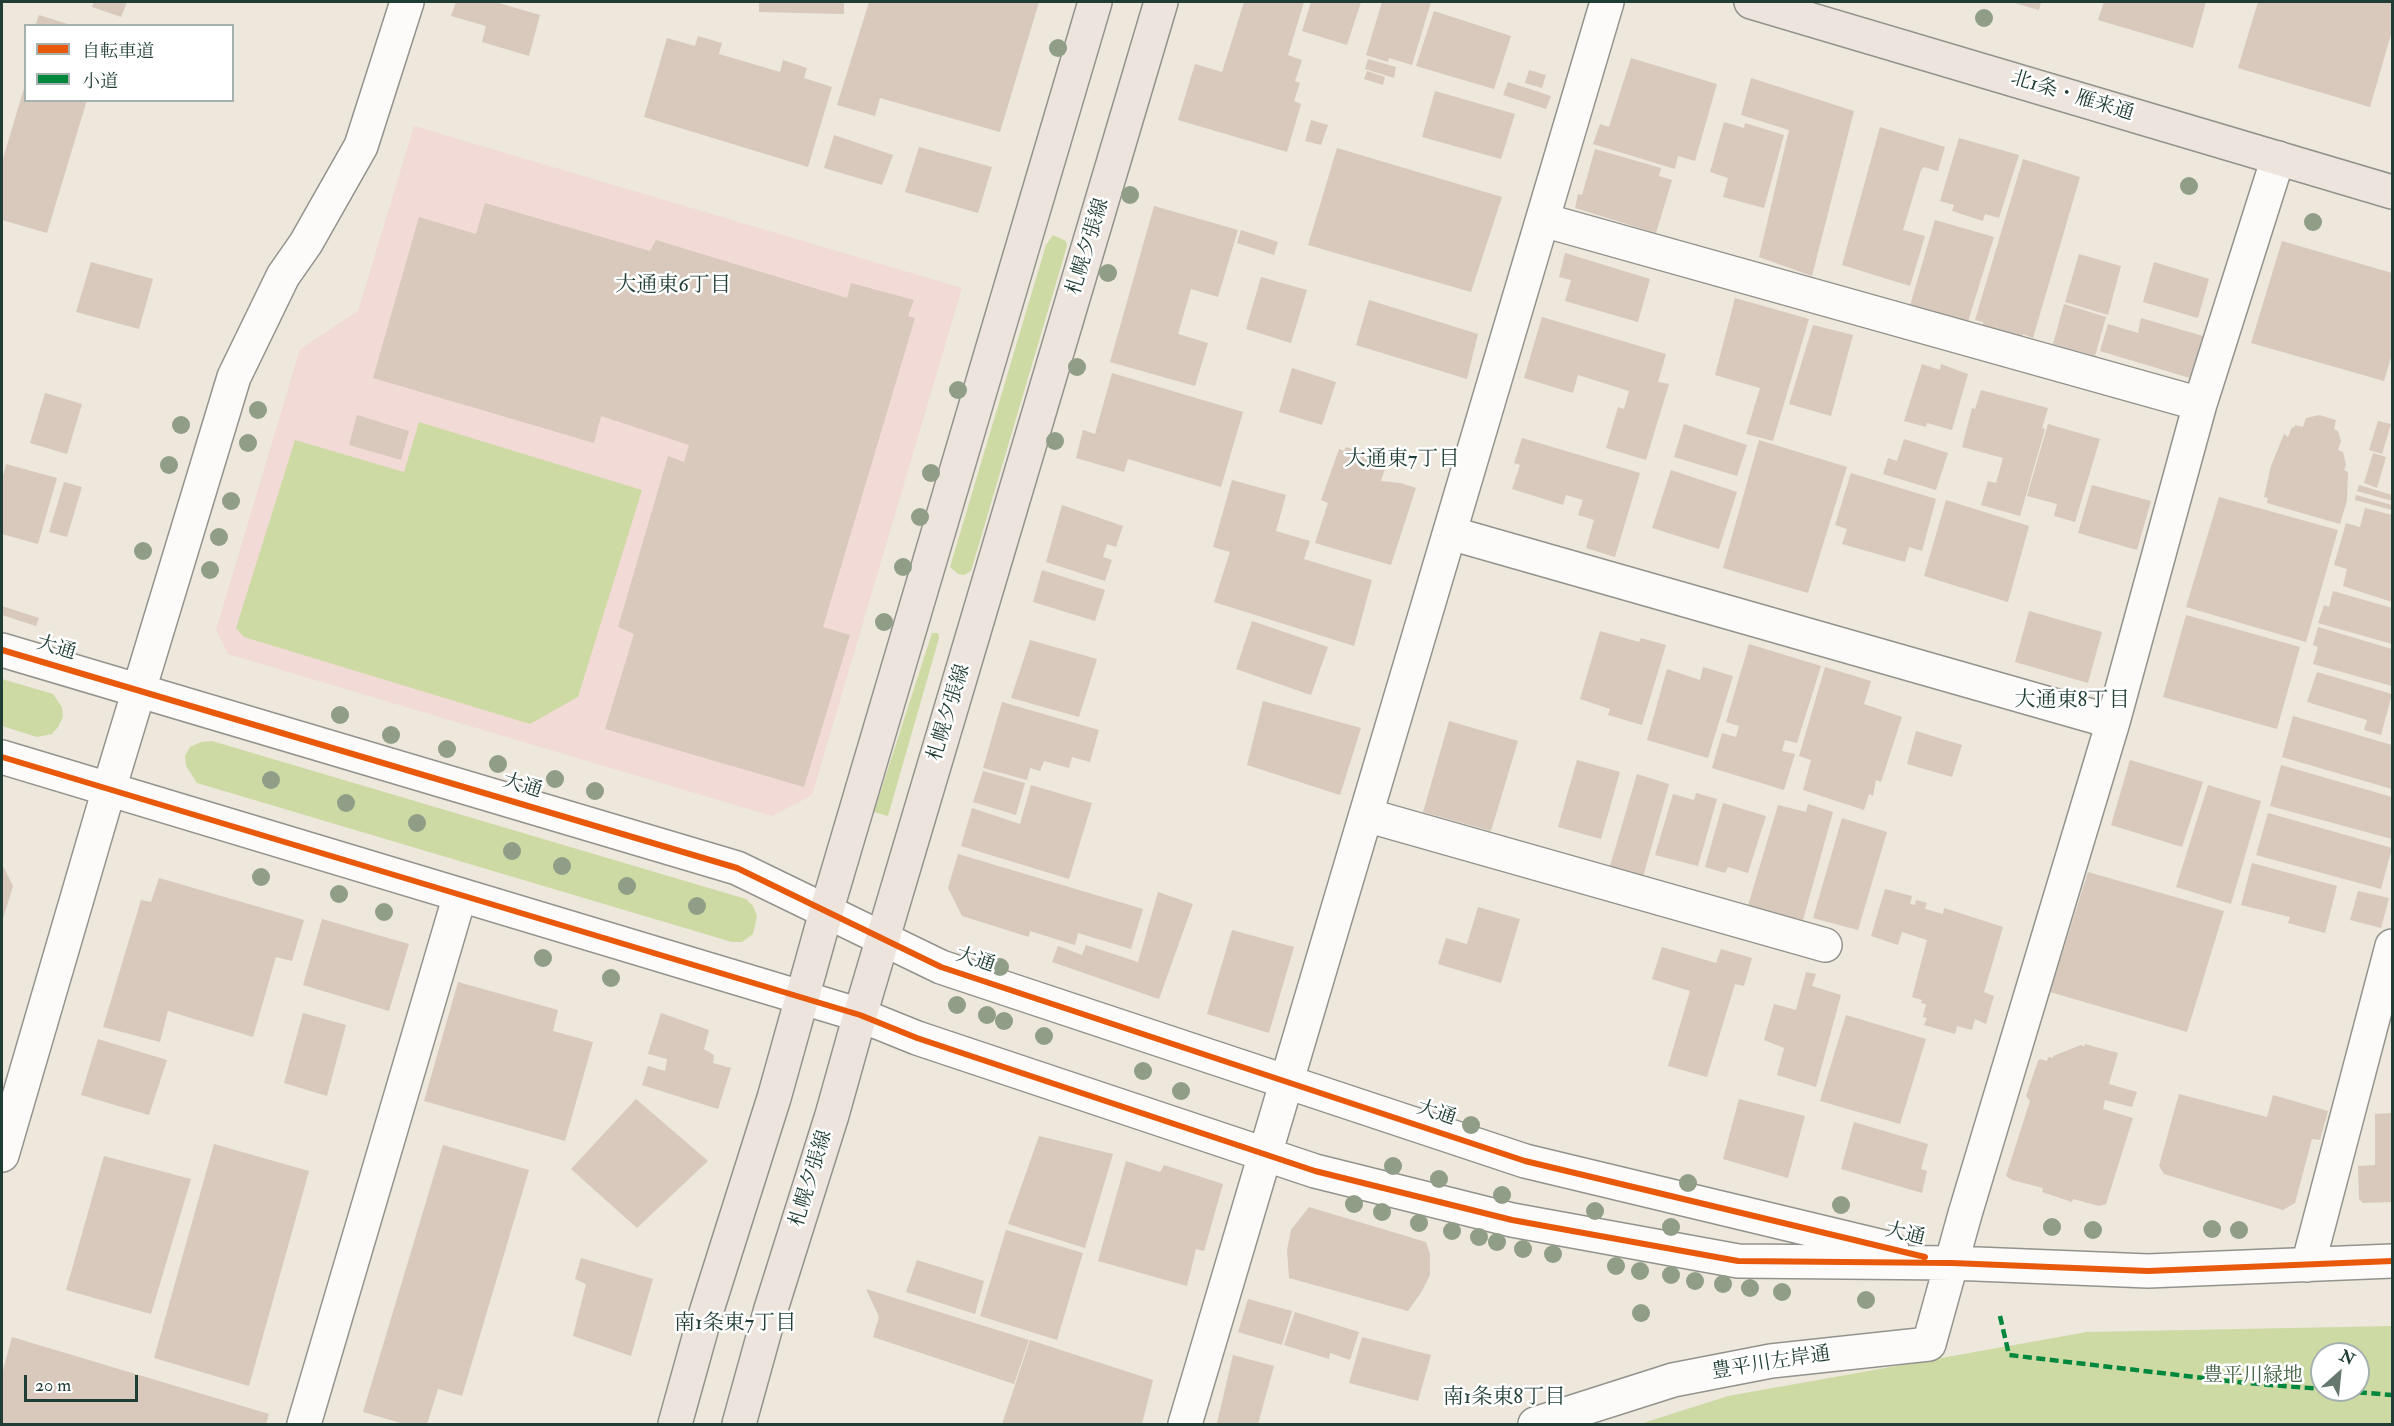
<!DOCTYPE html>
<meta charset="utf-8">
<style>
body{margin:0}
#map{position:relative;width:2394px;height:1426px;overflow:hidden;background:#ede7dc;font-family:"IM FELL Double Pica","Noto Serif JP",serif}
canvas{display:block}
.frame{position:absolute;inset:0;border:3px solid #1f3d34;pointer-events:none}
.legend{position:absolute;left:24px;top:24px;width:210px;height:78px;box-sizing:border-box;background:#fff;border:2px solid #a5b1ae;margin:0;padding:8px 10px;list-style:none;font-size:18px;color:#1f3d34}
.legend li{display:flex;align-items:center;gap:12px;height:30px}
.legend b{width:30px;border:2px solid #a5b1ae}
.north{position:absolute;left:2310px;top:1342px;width:60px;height:60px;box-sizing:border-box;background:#fff;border:2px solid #a5b1ae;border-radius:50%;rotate:27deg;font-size:16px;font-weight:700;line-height:24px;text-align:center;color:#1f3d34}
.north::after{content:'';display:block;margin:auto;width:21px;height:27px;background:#67786f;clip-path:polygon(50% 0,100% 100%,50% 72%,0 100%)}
.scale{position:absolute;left:24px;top:1375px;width:114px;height:27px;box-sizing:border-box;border:3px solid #1f3d34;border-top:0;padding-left:8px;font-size:18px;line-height:21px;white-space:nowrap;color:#1f3d34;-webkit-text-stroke:4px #fff;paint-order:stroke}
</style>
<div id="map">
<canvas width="2394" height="1426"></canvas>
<div class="frame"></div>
<ul class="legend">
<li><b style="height:8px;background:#e8590c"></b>自転車道</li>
<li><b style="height:8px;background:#00873e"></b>小道</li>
</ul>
<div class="north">N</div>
<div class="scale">20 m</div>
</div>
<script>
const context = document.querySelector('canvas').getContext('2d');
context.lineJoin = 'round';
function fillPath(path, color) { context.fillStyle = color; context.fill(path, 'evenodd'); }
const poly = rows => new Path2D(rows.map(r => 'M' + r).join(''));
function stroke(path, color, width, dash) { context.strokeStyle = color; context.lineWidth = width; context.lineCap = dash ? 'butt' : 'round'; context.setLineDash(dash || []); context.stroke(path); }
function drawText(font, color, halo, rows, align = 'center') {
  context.font = font + ' "IM FELL Double Pica","Noto Serif JP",serif'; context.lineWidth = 5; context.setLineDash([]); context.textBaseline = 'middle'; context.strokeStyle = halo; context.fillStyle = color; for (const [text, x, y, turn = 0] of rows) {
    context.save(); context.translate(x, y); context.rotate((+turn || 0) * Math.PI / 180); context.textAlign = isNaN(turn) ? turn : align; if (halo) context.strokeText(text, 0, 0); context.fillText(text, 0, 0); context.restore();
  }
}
const built = poly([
 [414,126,962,288,812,795,772,816,228,654,216,630,300,349,358,311]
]);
const green = poly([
 [1053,235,1066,241,1067,246,971,571,964,575,958,574,950,567,1046,245],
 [419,422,642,490,578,697,530,724,244,637,236,628,295,440,404,472],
 [932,633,938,633,939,638,888,816,874,812],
 [2,679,53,694,62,707,63,717,58,727,52,734,37,737,2,726],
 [212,741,746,899,753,906,757,916,753,934,742,942,732,942,197,783,186,766,185,756,190,747,201,742],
 [2392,1326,2392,1424,1640,1424,1728,1396,2087,1332],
 [2322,1354,2358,1354,2358,1390,2322,1390]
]);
const building = poly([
 [94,2,127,2,121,17,92,7],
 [456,2,495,2,540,15,529,56,482,42,486,26,451,16],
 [759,2,844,2,844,14,759,12],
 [869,2,1039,2,1000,132,880,98,875,116,837,105],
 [1244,2,1304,2,1288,55,1302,60,1295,81,1300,83,1294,101,1301,104,1287,152,1178,120,1195,64,1222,72],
 [1311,2,1361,2,1347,45,1302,31],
 [1382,2,1431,2,1412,65,1389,58,1388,62,1366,55],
 [2011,2,2041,2,2039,10],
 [2104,2,2206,2,2193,48,2098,20],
 [2258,2,2392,2,2392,31,2370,107,2238,68],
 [1434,11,1511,36,1494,89,1416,66],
 [39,15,71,25,71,26,35,26],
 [698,36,722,43,719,54,780,72,783,60,807,68,804,78,832,87,808,167,644,117,667,38,695,46],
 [1631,58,1717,84,1695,161,1678,156,1675,169,1593,144,1600,124,1609,127],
 [1368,59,1396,67,1394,78,1365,69],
 [1529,70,1546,75,1542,88,1525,83],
 [1367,71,1385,77,1383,85,1364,79],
 [1751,78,1854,111,1812,276,1759,257,1789,130,1741,115],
 [1508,82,1551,96,1546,109,1503,95],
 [25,85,26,100,87,100,47,233,2,220,2,162],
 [1435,91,1515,114,1501,159,1422,137],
 [1311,120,1328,125,1321,145,1305,141],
 [1724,122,1744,128,1745,123,1784,135,1764,208,1723,197,1728,178,1710,172],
 [1880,127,1945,147,1938,171,1924,167,1921,170,1903,230,1925,236,1910,286,1842,265],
 [834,135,893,155,882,185,824,168],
 [1959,138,2019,155,1999,218,1985,214,1983,221,1952,211,1954,205,1940,201],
 [919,147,992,167,978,213,905,192],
 [1337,148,1502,197,1471,292,1308,245],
 [1595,149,1661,168,1659,176,1672,180,1656,233,1575,208,1578,194,1582,195],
 [2023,159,2080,177,2033,338,2023,334,2020,340,1983,328,1983,322,1975,320],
 [485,203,650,251,656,240,847,298,851,283,914,300,908,316,915,318,823,627,850,635,804,787,605,729,634,634,618,627,668,456,684,462,689,445,601,416,594,443,373,378,419,217,476,234],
 [1154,206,1238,230,1218,297,1191,289,1178,334,1208,343,1195,386,1110,362],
 [1935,220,1994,237,1967,325,1909,309],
 [1241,230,1278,242,1274,255,1237,243],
 [2282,241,2392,273,2392,354,2384,381,2251,343],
 [1565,253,1650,279,1638,322,1565,301,1571,280,1559,277],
 [2079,254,2121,266,2108,315,2065,302],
 [91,262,153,279,139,329,76,312],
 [2154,262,2209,279,2198,318,2143,302],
 [1261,277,1307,290,1291,343,1246,329],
 [1735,298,1809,319,1773,441,1746,434,1760,388,1715,375],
 [1369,300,1478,334,1467,379,1356,345],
 [2064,304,2106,317,2095,356,2053,344],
 [1542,317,1666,354,1658,382,1669,384,1646,460,1606,448,1618,407,1624,409,1629,391,1578,375,1573,393,1524,378],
 [2141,318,2203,336,2190,378,2100,351,2108,324,2138,333],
 [1813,325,1853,335,1831,416,1789,404],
 [1922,364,1940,370,1941,364,1968,374,1952,430,1927,423,1926,427,1904,421],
 [1292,368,1336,382,1322,425,1279,412],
 [1112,373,1243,412,1221,487,1128,459,1124,472,1076,458,1083,430,1095,434],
 [1981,390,2048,408,2042,428,2045,429,2020,516,1981,505,1988,481,1996,483,2003,458,1962,447,1972,408,1975,409],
 [45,393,82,404,67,454,30,443],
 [357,415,409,431,401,460,349,445],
 [2319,415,2336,420,2334,429,2338,431,2341,441,2338,450,2343,452,2346,465,2344,470,2348,472,2347,500,2340,524,2267,503,2268,498,2264,497,2271,466,2284,434,2288,437,2292,427,2294,428,2295,425,2303,427,2306,418],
 [2378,421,2391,424,2382,454,2369,450],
 [1684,424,1747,445,1737,476,1674,457],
 [2048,424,2100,439,2075,522,2054,516,2057,504,2027,496],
 [1522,438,1640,473,1615,557,1586,548,1594,520,1578,515,1583,500,1566,495,1563,505,1512,489,1520,465,1514,463],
 [1904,439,1948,453,1936,490,1883,474,1888,458,1897,461],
 [1759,440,1847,467,1808,593,1723,568],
 [1346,447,1388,460,1381,481,1400,483,1416,488,1391,565,1315,543,1328,503,1321,500,1339,449,1344,451],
 [2373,453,2386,457,2377,488,2364,483],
 [6,464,57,478,38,544,2,534,2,480],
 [1671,470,1737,492,1719,549,1652,528],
 [1851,473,1936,499,1922,551,1909,547,1905,562,1842,544,1847,529,1835,525],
 [1232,480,1286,495,1276,531,1310,541,1304,559,1372,580,1354,646,1214,602,1230,552,1213,547],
 [64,482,82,487,67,537,49,532],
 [2092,485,2151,501,2137,550,2078,533],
 [2359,485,2392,495,2392,501,2357,491],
 [2356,495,2392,505,2392,510,2355,500],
 [2219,497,2338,530,2306,642,2186,607],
 [1946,500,2029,526,2008,602,1924,576],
 [1062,505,1123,526,1116,547,1107,544,1103,557,1112,560,1105,581,1046,562],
 [2365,508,2392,515,2392,602,2343,586,2347,569,2334,565,2346,523,2360,527],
 [1042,570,1105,590,1095,621,1033,602],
 [2333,591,2392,608,2392,644,2318,623,2324,605,2329,607],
 [2,606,39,618,36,626,2,615],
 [2029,611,2102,632,2088,683,2015,662],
 [2186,615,2300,647,2277,729,2163,697],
 [1252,621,1328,647,1311,695,1236,669],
 [2318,627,2392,649,2392,686,2313,664,2318,647,2313,645],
 [1600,631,1639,642,1641,638,1666,645,1642,725,1608,715,1610,709,1580,699],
 [1030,640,1097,659,1079,717,1011,698],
 [1749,644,1821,666,1797,743,1785,740,1782,751,1795,754,1784,790,1712,768,1722,733,1736,737,1739,726,1726,722],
 [1703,667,1733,676,1708,758,1647,740,1667,669,1700,680],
 [1825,667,1871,681,1864,704,1902,717,1881,782,1876,780,1873,796,1869,794,1864,810,1803,790,1811,760,1799,756],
 [2317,672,2392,694,2381,735,2364,730,2367,720,2307,702],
 [1263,701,1361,728,1340,795,1247,765],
 [1002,702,1099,730,1090,762,1072,757,1069,768,1044,761,1040,771,1030,768,1027,780,983,768],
 [2293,716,2392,745,2392,789,2282,757],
 [1449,721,1518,741,1491,831,1423,812],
 [1916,731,1962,745,1952,777,1907,764],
 [1577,760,1620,772,1601,839,1558,827],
 [2130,760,2203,782,2182,847,2111,825],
 [2281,765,2392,797,2392,839,2270,806],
 [983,771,1025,783,1016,815,973,802],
 [1637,774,1669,784,1643,877,1610,866],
 [1031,785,1092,803,1069,879,961,846,972,808,1020,824],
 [2208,785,2261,801,2231,904,2176,887],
 [1696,793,1717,799,1698,866,1655,855,1673,794,1694,800],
 [1723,803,1766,816,1748,873,1728,867,1725,873,1705,867],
 [1808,804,1833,812,1803,920,1796,918,1794,924,1747,909,1778,805,1806,812],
 [2268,813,2392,848,2381,889,2256,855],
 [1842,818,1887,832,1858,930,1813,918],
 [958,854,1143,909,1131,949,1078,933,1075,945,1030,931,1029,937,962,916,948,888],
 [2252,863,2337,886,2325,933,2288,923,2290,917,2241,905],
 [2,864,13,886,2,922],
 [2088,872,2224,911,2187,1032,2050,992],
 [159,878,304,920,292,961,276,957,253,1037,168,1011,160,1042,103,1027,141,900,151,902],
 [1885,889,1912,896,1910,904,1915,905,1916,900,1927,903,1925,909,1943,914,1944,908,2003,927,1984,992,1994,996,1986,1024,1975,1019,1972,1030,1957,1026,1955,1034,1924,1025,1927,1018,1923,1017,1926,1004,1921,1003,1922,1000,1912,997,1927,940,1902,932,1898,945,1871,936],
 [2358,891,2389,898,2381,928,2350,920],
 [1158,892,1193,904,1159,999,1052,962,1058,946,1082,955,1086,945,1138,962],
 [1478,907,1520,919,1501,983,1438,964,1446,938,1467,944],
 [322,919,409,944,389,1011,303,985],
 [1232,930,1294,947,1269,1033,1207,1014],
 [1662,947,1716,963,1721,949,1752,958,1744,986,1735,984,1707,1077,1668,1066,1690,991,1652,979],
 [1806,972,1816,974,1812,986,1841,995,1816,1087,1777,1075,1784,1048,1764,1040,1774,1004,1796,1010],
 [458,982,558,1010,553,1031,593,1042,565,1141,424,1101],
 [303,1013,346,1025,327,1096,284,1083],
 [661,1013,709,1030,704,1049,714,1055,713,1063,731,1068,718,1109,642,1085,648,1066,665,1071,667,1059,648,1054],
 [1846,1015,1926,1039,1900,1124,1820,1101],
 [98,1039,167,1060,149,1115,81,1095],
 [2085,1044,2118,1053,2109,1084,2137,1092,2132,1107,2105,1100,2103,1109,2133,1118,2106,1204,2099,1206,2073,1199,2072,1202,2042,1192,2043,1188,2012,1180,2006,1176,2030,1101,2026,1096,2038,1061,2040,1059,2047,1061,2048,1057,2053,1058,2053,1056,2081,1045,2084,1047],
 [2179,1094,2267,1117,2273,1095,2328,1111,2320,1140,2312,1139,2295,1203,2283,1210,2164,1174,2159,1166],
 [636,1099,708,1161,637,1228,571,1169],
 [1739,1099,1805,1116,1788,1178,1723,1159],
 [2392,1113,2392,1202,2363,1203,2359,1199,2358,1166,2375,1165,2375,1114],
 [1854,1122,1928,1144,1921,1169,1927,1171,1922,1193,1841,1169],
 [1039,1136,1113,1154,1085,1248,1008,1224],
 [214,1144,309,1171,249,1386,154,1358],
 [443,1145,529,1170,462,1396,438,1389,427,1424,404,1424,363,1412],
 [104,1156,191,1179,151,1314,66,1290],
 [1126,1161,1160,1172,1164,1165,1223,1184,1204,1251,1196,1249,1187,1286,1098,1261],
 [1309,1207,1426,1242,1430,1254,1430,1275,1422,1291,1408,1311,1289,1278,1287,1250,1291,1230],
 [1006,1230,1083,1253,1057,1340,980,1316],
 [581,1258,653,1279,631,1356,573,1336,586,1284,575,1279],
 [917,1260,984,1281,975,1314,906,1292],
 [866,1289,1029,1340,1014,1384,873,1337,879,1317],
 [1248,1299,1292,1311,1282,1345,1238,1332],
 [1295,1312,1359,1332,1350,1360,1330,1353,1329,1359,1284,1345],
 [12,1337,269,1414,266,1424,2,1424,2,1374],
 [1362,1337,1431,1355,1418,1401,1349,1383],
 [1030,1340,1153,1380,1142,1424,1002,1424],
 [1233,1355,1274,1366,1258,1424,1217,1423]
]);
const minor = poly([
 [1543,220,2200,404],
 [1450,533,2113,722],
 [2,650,737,868,941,967,1525,1161,1892,1249],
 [2,757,860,1015,917,1038,1315,1171,1512,1220,1738,1261,1952,1263,2148,1271,2392,1261],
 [1366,815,1825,945],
 [2,1155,109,789,234,377,283,276,306,243,361,146,407,2],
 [2308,1265,2392,946],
 [304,1424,460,895],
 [1185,1424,1607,2],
 [1535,1424,1673,1380,1771,1361,1929,1344,1965,1214,2113,722,2200,404,2278,158]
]);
const major = poly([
 [675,1424,705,1316,774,1098,826,912,1095,2],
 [739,1424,770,1312,832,1115,860,1015,1161,2]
]);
const highway = poly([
 [1751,2,2392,192]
]);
const quiet = poly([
 [2000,1316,2009,1355,2246,1383,2322,1389],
 [2331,1390,2392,1395]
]);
const cycleway = poly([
 [2,650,737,868,941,967,1525,1161,1925,1257],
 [2,757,860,1015,917,1038,1315,1171,1512,1220,1738,1261,1952,1263,2148,1271,2392,1261]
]);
const trees = [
 [1984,18],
 [1058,48],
 [2189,186],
 [1130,195],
 [2313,222],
 [1108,273],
 [1077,367],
 [958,390],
 [258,410],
 [181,425],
 [1055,441],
 [248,443],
 [169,465],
 [931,473],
 [231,501],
 [920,517],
 [219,537],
 [143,551],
 [903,567],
 [210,570],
 [884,622],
 [340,715],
 [391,735],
 [447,749],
 [498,764],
 [555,779],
 [271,780],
 [595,791],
 [346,803],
 [417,823],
 [512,851],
 [562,866],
 [261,877],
 [627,886],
 [339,894],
 [697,906],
 [384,912],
 [543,958],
 [1000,967],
 [611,978],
 [957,1005],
 [987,1015],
 [1004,1021],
 [1044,1036],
 [1143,1071],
 [1181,1091],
 [1471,1125],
 [1393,1166],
 [1439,1179],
 [1688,1183],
 [1502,1195],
 [1354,1204],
 [1841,1205],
 [1595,1211],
 [1382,1212],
 [1419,1223],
 [1671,1227],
 [2052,1227],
 [2212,1229],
 [2093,1230],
 [2239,1230],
 [1452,1231],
 [1479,1237],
 [1497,1242],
 [1523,1249],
 [1553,1254],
 [1616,1266],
 [1640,1271],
 [1671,1275],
 [1695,1281],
 [1723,1284],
 [1750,1288],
 [1782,1292],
 [1866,1300],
 [1641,1313]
];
const streetNames = [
 ["北1条・雁来通",2072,97,17],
 ["札幌夕張線",1089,247,-73],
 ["大通",56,649,16],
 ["札幌夕張線",950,713,-73],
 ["大通",522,787,17],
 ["大通",975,961,18],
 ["大通",1436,1114,18],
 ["札幌夕張線",812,1179,-73],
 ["大通",1905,1235,13],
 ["豊平川左岸通",1771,1364,-9]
];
const parkNames = [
 ["豊平川緑地",2253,1377]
];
const neighbourhoodNames = [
 ["大通東6丁目",673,286],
 ["大通東7丁目",1402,460],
 ["大通東8丁目",2072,701],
 ["南1条東7丁目",735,1324],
 ["南1条東8丁目",1504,1398]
];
fillPath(built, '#f2dad6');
fillPath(green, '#cedaa4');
fillPath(building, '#d8c9bc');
stroke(minor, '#92938c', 36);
stroke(major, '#92938c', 36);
stroke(highway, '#92938c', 36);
stroke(minor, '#fcfbfa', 33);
stroke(major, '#ede5dd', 33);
stroke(highway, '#ede5dd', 33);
stroke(quiet, '#00873e', 4.5, [9, 4.5]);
stroke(cycleway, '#e8590c', 6);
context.fillStyle = '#909e88';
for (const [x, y] of trees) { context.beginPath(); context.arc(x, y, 9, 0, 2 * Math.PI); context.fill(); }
drawText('20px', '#1f3d34', '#fff', streetNames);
drawText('20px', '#446244', '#fff', parkNames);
drawText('21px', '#1f3d34', '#fff', neighbourhoodNames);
</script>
